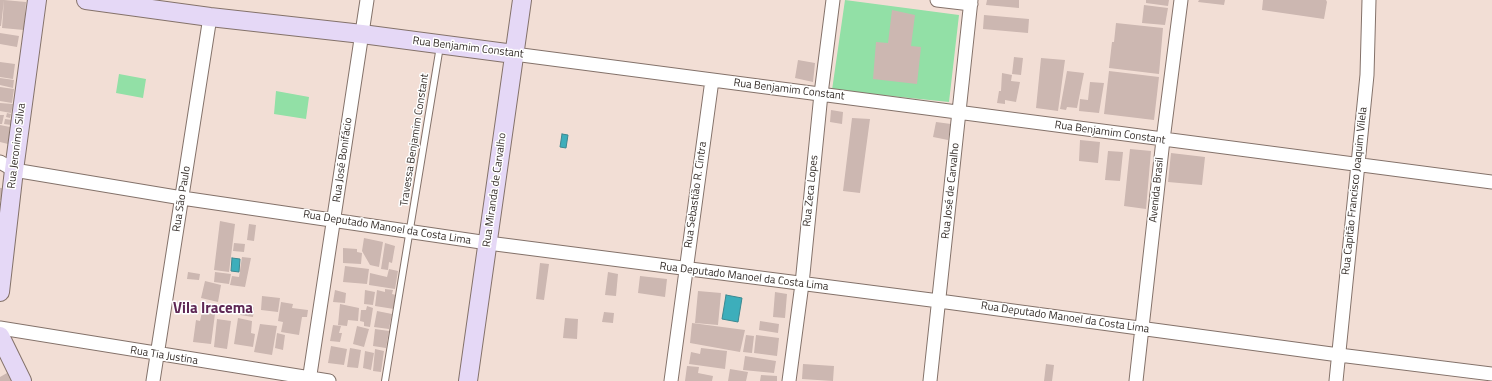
<!DOCTYPE html>
<meta charset="utf-8">
<style>
body{margin:0}
canvas{display:block;background:#f2ded5}
</style>
<canvas width="1492" height="381"></canvas>
<script>
const context = document.querySelector('canvas').getContext('2d');
context.lineJoin = 'round';
function fillPath(path, color) { context.fillStyle = color; context.fill(path, 'evenodd'); }
const poly = rows => new Path2D(rows.map(r => 'M' + r).join(''));
function stroke(path, color, width, dash) { context.strokeStyle = color; context.lineWidth = width; context.lineCap = dash ? 'butt' : 'round'; context.setLineDash(dash || []); context.stroke(path); }
function drawText(font, color, halo, rows, align = 'center') {
  context.font = font + ' "Titillium Web",sans-serif'; context.lineWidth = 3; context.setLineDash([]); context.textBaseline = 'middle'; context.strokeStyle = halo; context.fillStyle = color; for (const [text, x, y, turn = 0] of rows) {
    context.save(); context.translate(x, y); context.rotate((+turn || 0) * Math.PI / 180); context.textAlign = isNaN(turn) ? turn : align; if (halo) context.strokeText(text, 0, 0); context.fillText(text, 0, 0); context.restore();
  }
}
const green = poly([
 [845,0,959,15,949,102,832,90],
 [119,74,146,79,143,98,116,93],
 [276,91,309,97,306,119,274,114]
]);
const water = poly([
 [562,134,568,135,566,148,560,147,562,134],
 [232,258,240,259,239,272,231,271,232,258],
 [726,295,742,298,738,322,722,319,726,295]
]);
const building = poly([
 [0,0,4,0,1,26,0,26],
 [4,0,26,2,24,30,2,28],
 [987,0,1019,0,1019,8,986,5],
 [1146,0,1169,0,1168,6,1146,3],
 [1199,0,1225,0,1224,5,1198,2],
 [1263,0,1326,0,1327,2,1324,19,1262,10],
 [1144,5,1168,8,1165,25,1142,23],
 [892,10,915,15,911,46,921,47,917,84,873,79,876,42,888,43],
 [984,15,1029,19,1028,33,983,29],
 [1116,23,1163,28,1159,74,1109,68,1112,42,1114,42],
 [0,33,19,36,17,47,0,44],
 [1014,57,1023,58,1021,75,1012,74],
 [1041,58,1065,60,1058,111,1036,108],
 [798,60,815,63,813,82,795,78],
 [0,62,15,64,13,79,0,77],
 [1067,71,1084,73,1077,108,1067,107,1066,110,1060,109],
 [1109,71,1159,77,1154,120,1104,114],
 [1002,73,1012,75,1011,81,1020,82,1016,102,1005,100,1005,104,997,103,999,91,1001,91],
 [0,78,14,80,13,88,0,85],
 [1090,82,1104,83,1099,113,1079,111,1080,99,1088,100],
 [0,87,14,89,12,103,0,101],
 [0,103,13,104,11,113,0,111],
 [831,110,843,112,842,124,830,122],
 [7,113,11,114,10,118,6,117],
 [0,115,4,115,2,124,0,124],
 [852,118,870,119,860,193,843,191],
 [5,119,12,120,11,125,4,124],
 [936,122,951,124,948,140,933,137],
 [0,125,10,127,8,144,0,142],
 [1080,140,1100,142,1098,163,1079,161],
 [1130,149,1151,151,1146,209,1124,206],
 [1108,151,1123,152,1120,181,1105,180],
 [1171,153,1205,157,1202,185,1168,182],
 [0,188,3,188,1,200,0,200],
 [220,221,235,224,229,272,214,270],
 [249,224,256,225,254,241,247,240],
 [364,238,383,242,379,267,370,265,362,251],
 [234,243,245,244,244,252,233,251],
 [385,243,395,246,392,263,389,262,388,270,381,269],
 [343,248,357,249,357,252,362,253,361,264,343,263],
 [242,257,251,258,245,287,230,285,232,276,239,277],
 [540,263,549,264,544,300,536,299],
 [345,266,369,269,367,284,343,282],
 [389,269,398,271,395,289,369,285,370,273,387,277],
 [188,272,200,274,199,280,187,279],
 [215,272,231,274,229,284,214,282],
 [608,272,618,274,616,296,605,295],
 [640,276,667,279,665,297,638,293],
 [205,281,221,285,218,302,201,298],
 [385,289,393,290,392,294,396,295,394,309,375,306,377,290,385,292],
 [335,290,346,293,345,303,333,302],
 [365,290,375,292,373,305,364,304],
 [698,291,721,293,718,325,695,323],
 [775,292,787,294,785,318,773,317],
 [262,296,280,298,278,312,261,310],
 [281,302,293,304,292,308,308,310,307,317,302,317,299,335,281,332,283,322,278,321],
 [340,304,359,308,358,321,348,320,347,326,338,325],
 [241,305,254,307,253,317,240,315],
 [367,306,373,308,370,327,364,326,364,322,360,321,361,310,366,310],
 [377,311,392,314,389,329,374,327],
 [202,312,215,314,211,344,193,342,196,320,200,321],
 [604,312,614,313,613,323,602,322],
 [238,318,252,321,251,333,255,334,253,347,234,344],
 [565,318,578,319,577,339,563,338],
 [217,319,231,321,227,349,214,347],
 [760,321,779,324,778,333,759,330],
 [692,323,745,330,740,352,690,343],
 [260,324,277,326,272,355,254,352],
 [333,325,341,326,339,333,342,333,340,342,330,341],
 [357,326,369,329,364,347,353,344],
 [375,329,389,331,386,348,373,346],
 [277,333,285,335,283,350,275,348],
 [746,335,754,336,752,353,743,352],
 [756,335,779,338,777,356,754,353],
 [331,346,347,349,344,365,328,363],
 [350,348,361,350,358,368,347,367],
 [701,348,727,351,725,369,689,364,691,352,700,354],
 [375,349,384,351,381,372,373,371],
 [365,351,374,353,371,370,363,368],
 [745,356,776,361,774,373,743,370],
 [803,364,834,366,833,381,802,379],
 [1046,364,1054,365,1052,381,1044,381],
 [687,366,699,367,698,373,713,376,712,381,685,381],
 [730,369,748,372,746,381,728,381],
 [7,373,11,381,0,381,0,377],
 [761,375,777,376,777,381,760,381]
]);
const lane = poly([
 [385,381,440,46]
]);
const street = poly([
 [937,0,971,4],
 [514,54,1492,182],
 [0,162,14,170,182,198,488,243,939,301,1339,355,1492,374],
 [0,328,329,381],
 [153,381,210,17],
 [309,381,367,0],
 [671,381,712,80],
 [789,381,802,284,821,94,833,0],
 [930,381,971,0],
 [1136,381,1163,140,1181,0],
 [1336,381,1367,75,1369,0]
]);
const secondary = poly([
 [86,0,210,17,362,34,514,54],
 [0,292,14,170,37,0],
 [0,336,22,381],
 [468,381,522,0]
]);
const streetNames = [
 ["Rua Benjamim Constant",468,48,7],
 ["Rua Benjamim Constant",789,90,7],
 ["Rua Benjamim Constant",1110,133,8],
 ["Travessa Benjamim Constant",415,140,-81],
 ["Rua Jeronimo Silva",17,146,-83],
 ["Rua José Bonifácio",343,160,-82],
 ["Rua Miranda de Carvalho",495,190,-82],
 ["Avenida Brasil",1157,190,-84],
 ["Rua Zeca Lopes",811,191,-84],
 ["Rua José de Carvalho",951,191,-84],
 ["Rua Capitão Francisco Joaquim Vilela",1355,191,-84],
 ["Rua Sebastião R. Cintra",696,195,-82],
 ["Rua São Paulo",182,199,-81],
 ["Rua Deputado Manoel da Costa Lima",387,228,9],
 ["Rua Deputado Manoel da Costa Lima",744,277,7],
 ["Rua Deputado Manoel da Costa Lima",1065,318,8],
 ["Rua Tia Justina",164,356,9]
];
const districtNames = [
 ["Vila Iracema",213,309]
];
fillPath(green, '#92e0a6');
fillPath(water, '#3daebb');
stroke(water, '#3b8890', 1);
fillPath(building, '#ccb7b1');
stroke(lane, '#84726a', 8);
stroke(street, '#84726a', 15);
stroke(secondary, '#84726a', 20);
stroke(lane, '#fff', 6);
stroke(street, '#fff', 13);
stroke(secondary, '#e5d8f6', 18);
drawText('11px', '#362f2b', '#fff', streetNames);
drawText('bold 15px', '#5e2754', '#fff', districtNames);
</script>
